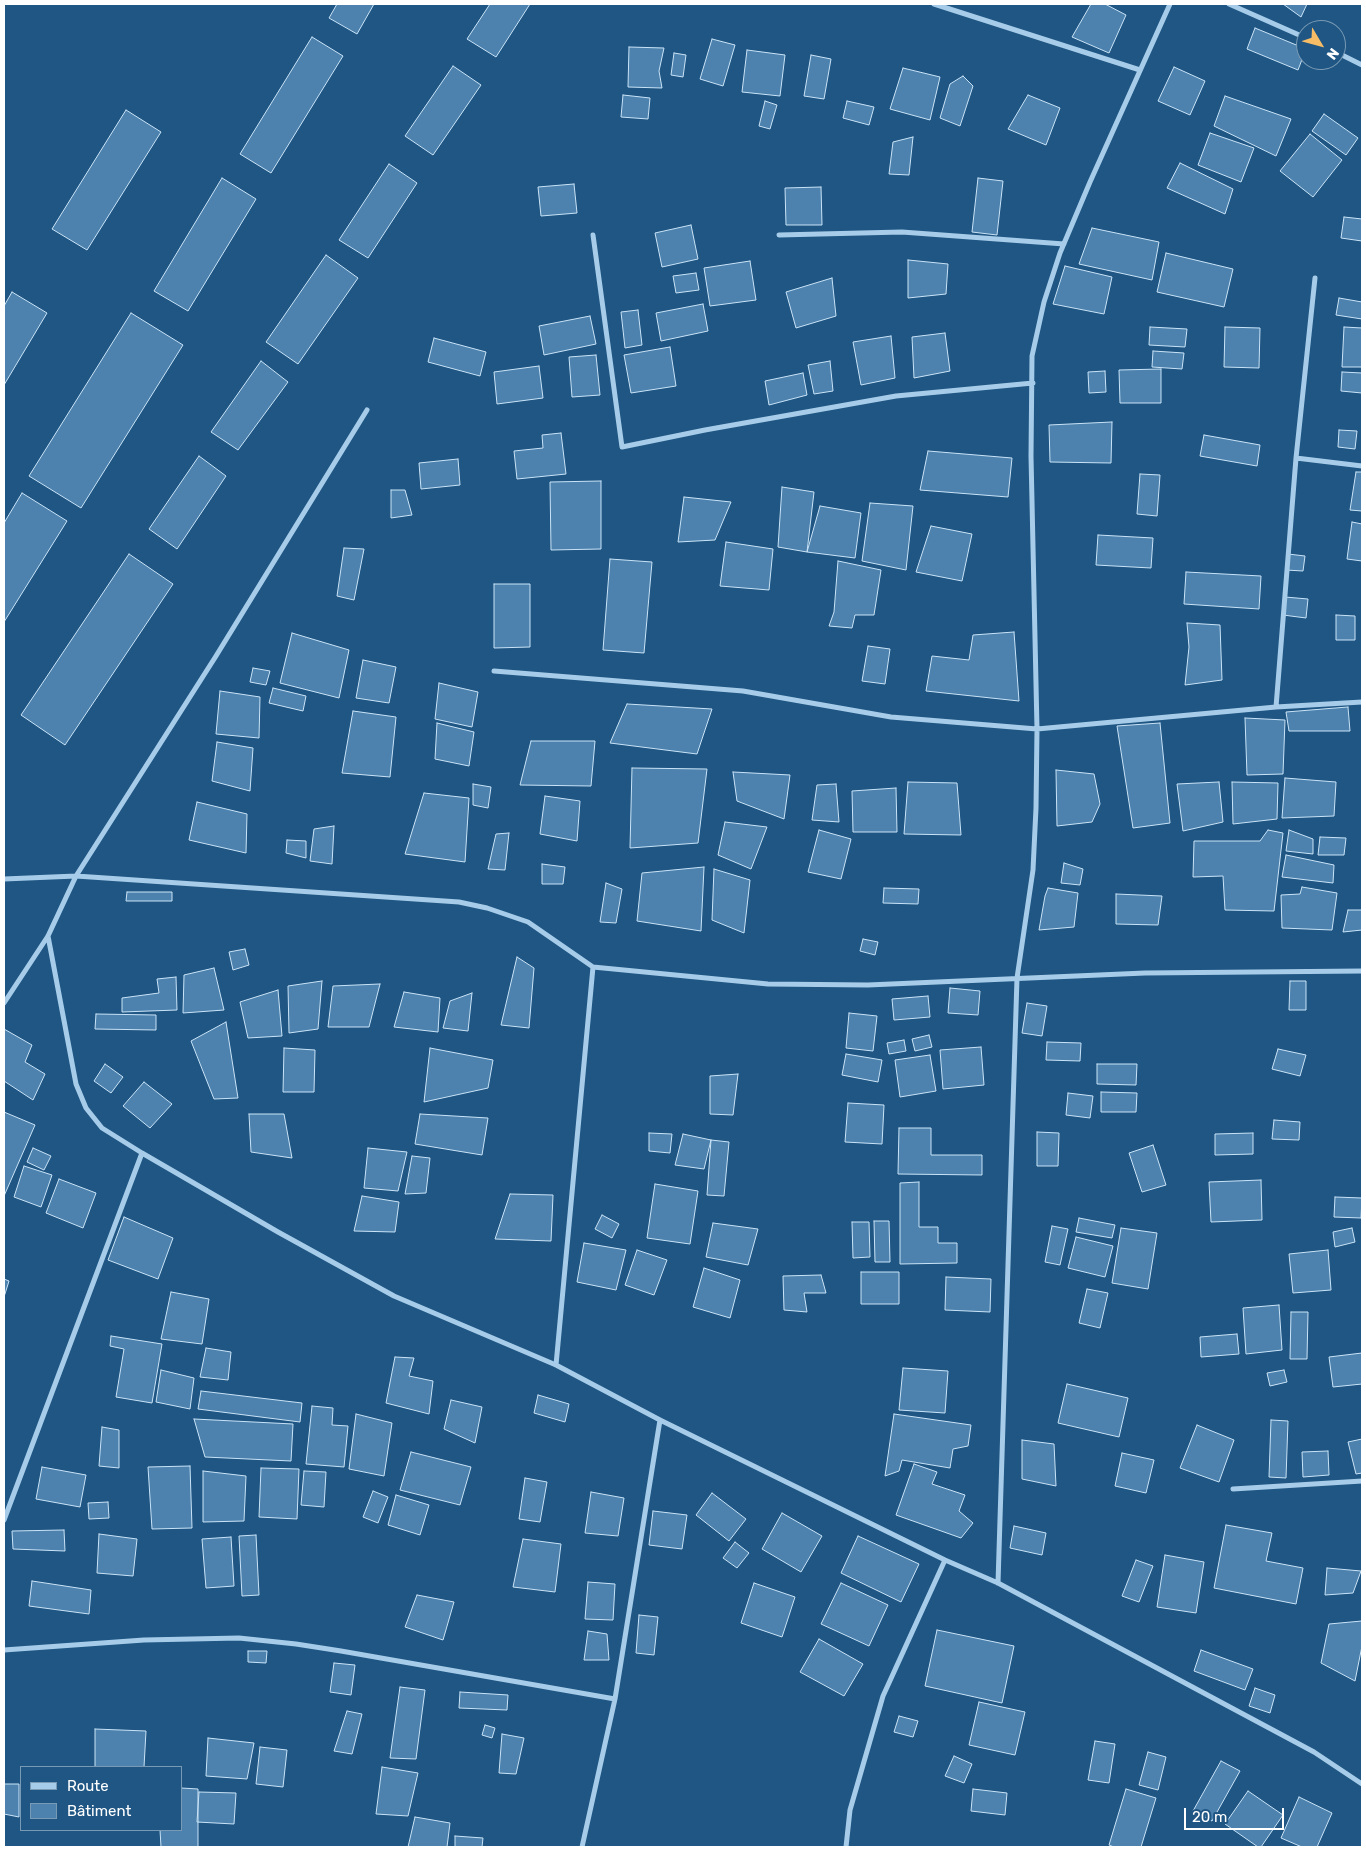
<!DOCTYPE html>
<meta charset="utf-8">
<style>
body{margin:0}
#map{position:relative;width:1366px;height:1851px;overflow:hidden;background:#1f5683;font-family:Rubik,sans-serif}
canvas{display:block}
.frame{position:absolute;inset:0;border:5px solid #fff;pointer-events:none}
.legend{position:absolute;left:20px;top:1766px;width:162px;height:65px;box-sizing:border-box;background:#1f5683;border:1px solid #799ab5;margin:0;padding:6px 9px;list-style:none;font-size:15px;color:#fff}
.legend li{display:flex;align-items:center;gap:10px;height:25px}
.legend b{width:25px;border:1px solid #799ab5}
.north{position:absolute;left:1296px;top:20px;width:50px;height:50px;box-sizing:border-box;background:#1f5683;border:1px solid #799ab5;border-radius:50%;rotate:127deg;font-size:14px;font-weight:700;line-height:20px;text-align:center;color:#fff}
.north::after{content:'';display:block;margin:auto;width:18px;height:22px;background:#f7bd66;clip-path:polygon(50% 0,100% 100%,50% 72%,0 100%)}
.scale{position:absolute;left:1184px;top:1808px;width:100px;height:22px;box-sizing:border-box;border:2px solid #fff;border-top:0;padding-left:6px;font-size:15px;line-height:18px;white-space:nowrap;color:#fff;-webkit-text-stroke:4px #1f5683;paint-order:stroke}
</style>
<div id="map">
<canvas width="1366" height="1851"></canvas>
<div class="frame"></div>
<ul class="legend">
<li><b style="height:6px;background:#a6cce9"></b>Route</li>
<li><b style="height:14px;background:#4c82ad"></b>Bâtiment</li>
</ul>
<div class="north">N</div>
<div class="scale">20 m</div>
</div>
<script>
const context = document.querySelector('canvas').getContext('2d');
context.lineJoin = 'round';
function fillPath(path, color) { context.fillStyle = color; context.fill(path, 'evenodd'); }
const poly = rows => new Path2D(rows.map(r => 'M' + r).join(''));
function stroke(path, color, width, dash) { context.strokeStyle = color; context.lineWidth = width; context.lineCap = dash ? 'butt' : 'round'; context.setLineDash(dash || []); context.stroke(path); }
const building = poly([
 [337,4,374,4,357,34,329,18,337,4],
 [490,4,530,4,496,57,467,39,490,4],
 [1091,4,1105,4,1126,15,1109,53,1072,37,1091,4],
 [1283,4,1307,4,1301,17,1283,4],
 [1255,28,1306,49,1298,70,1247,49,1255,28],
 [312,37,343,56,271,173,240,154,312,37],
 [712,39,735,45,723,86,700,79,712,39],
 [629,47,664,48,659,71,662,88,628,87,629,47],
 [747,50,785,55,780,96,742,92,747,50],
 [674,53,686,55,683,77,671,75,674,53],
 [811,55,831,59,824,99,804,96,811,55],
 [453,66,481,85,433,155,405,136,453,66],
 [1174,67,1205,81,1190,115,1158,101,1174,67],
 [903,68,940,77,930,120,890,109,903,68],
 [963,76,973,86,960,126,940,118,950,84,963,76],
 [623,95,650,98,648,119,621,117,623,95],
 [1028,95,1060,108,1046,145,1008,129,1028,95],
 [1225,96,1291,119,1276,156,1214,126,1225,96],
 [765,101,777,105,770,129,759,126,765,101],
 [847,101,874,107,869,125,843,118,847,101],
 [126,110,161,132,87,250,52,229,126,110],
 [1324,114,1358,138,1346,155,1312,131,1324,114],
 [1210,133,1254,148,1241,182,1198,165,1210,133],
 [1310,134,1342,160,1313,197,1280,171,1310,134],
 [913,137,909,175,889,174,893,142,913,137],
 [1180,163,1233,189,1225,214,1167,188,1180,163],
 [389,164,417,183,368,258,339,240,389,164],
 [222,178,256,199,188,311,154,291,222,178],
 [978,178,1003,181,997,235,972,232,978,178],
 [574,184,577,213,541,216,538,187,574,184],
 [821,187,822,225,786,225,785,188,821,187],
 [1344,217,1362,219,1362,241,1341,238,1344,217],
 [691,225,698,259,662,267,655,233,691,225],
 [1092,228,1159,242,1152,280,1079,264,1092,228],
 [1166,253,1233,269,1224,307,1157,292,1166,253],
 [326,255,358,278,298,364,266,342,326,255],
 [908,260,948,264,946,294,908,298,908,260],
 [750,261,756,300,710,306,704,268,750,261],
 [1065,266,1112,277,1104,314,1053,304,1065,266],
 [696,273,699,290,676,293,673,276,696,273],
 [832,278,836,316,796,328,786,292,832,278],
 [12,292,47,313,4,385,4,306,12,292],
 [1339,298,1362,302,1362,319,1336,315,1339,298],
 [703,304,708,331,661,341,656,313,703,304],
 [638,310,642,345,625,348,621,312,638,310],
 [131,313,183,345,81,508,29,476,131,313],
 [590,316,596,344,544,355,539,326,590,316],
 [1150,327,1187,329,1185,347,1149,345,1150,327],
 [1225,327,1260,328,1259,368,1224,367,1225,327],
 [1344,327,1362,328,1362,367,1342,367,1344,327],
 [945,333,950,371,914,378,912,337,945,333],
 [891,336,895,378,861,385,853,342,891,336],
 [434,338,486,352,480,376,428,362,434,338],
 [670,347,676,386,631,393,624,355,670,347],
 [1153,351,1184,353,1182,369,1152,367,1153,351],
 [596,355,600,395,572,397,569,357,596,355],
 [261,361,288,382,238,450,211,432,261,361],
 [830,361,833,391,814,394,808,365,830,361],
 [539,366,543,398,497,404,494,372,539,366],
 [1161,369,1161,403,1120,403,1119,370,1161,369],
 [1105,371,1106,392,1089,393,1088,372,1105,371],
 [1342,372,1362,373,1362,393,1341,391,1342,372],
 [803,373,807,395,769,405,765,381,803,373],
 [1112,422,1111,463,1050,462,1049,425,1112,422],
 [1339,430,1357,431,1355,449,1338,447,1339,430],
 [561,433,566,474,517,479,514,451,543,448,542,435,561,433],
 [1204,435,1260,445,1257,466,1200,456,1204,435],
 [928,451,1012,458,1008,497,920,490,928,451],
 [199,456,226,476,177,549,149,529,199,456],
 [458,459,460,485,421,489,419,463,458,459],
 [1356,472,1362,472,1362,511,1350,510,1356,472],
 [1140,474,1160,475,1157,516,1137,514,1140,474],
 [601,481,601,549,551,550,550,482,601,481],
 [782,487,814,492,807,552,778,547,782,487],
 [391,490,405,490,412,515,391,518,391,490],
 [22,493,67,521,4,622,4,523,22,493],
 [684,497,731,502,715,540,678,542,684,497],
 [870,503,913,506,906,570,862,561,870,503],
 [820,506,861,513,855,558,807,552,820,506],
 [1352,522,1362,524,1362,561,1347,559,1352,522],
 [931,526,972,534,962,581,916,572,931,526],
 [1098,535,1153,538,1151,568,1096,565,1098,535],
 [726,542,773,549,769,590,720,586,726,542],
 [344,548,364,549,354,600,337,596,344,548],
 [129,554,173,584,65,745,21,715,129,554],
 [1288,554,1305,556,1303,571,1286,570,1288,554],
 [610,559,652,562,644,653,603,650,610,559],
 [838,561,881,570,874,615,855,615,852,628,829,626,834,612,838,561],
 [1186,572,1261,576,1259,609,1184,604,1186,572],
 [494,584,530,584,530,647,494,648,494,584],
 [1285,597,1308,599,1306,618,1283,615,1285,597],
 [1336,615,1355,616,1355,640,1336,640,1336,615],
 [1187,623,1220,625,1222,680,1185,685,1189,647,1187,623],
 [1014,632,1019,701,926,691,932,656,969,660,973,635,1014,632],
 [292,633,349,650,339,698,280,683,292,633],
 [868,646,890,649,885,684,862,681,868,646],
 [363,660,396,667,389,703,356,698,363,660],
 [253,668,270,671,266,685,250,682,253,668],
 [439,683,478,692,472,727,435,719,439,683],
 [273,688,306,696,303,711,269,703,273,688],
 [220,691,260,697,259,738,216,734,220,691],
 [627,704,712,709,697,754,610,743,627,704],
 [1348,707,1350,731,1289,731,1286,712,1348,707],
 [353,711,396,717,390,777,342,773,353,711],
 [1245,718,1285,720,1283,774,1247,775,1245,718],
 [437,723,474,732,469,766,435,759,437,723],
 [1160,723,1170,823,1133,828,1117,726,1160,723],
 [531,741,595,741,591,786,520,785,531,741],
 [217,742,253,748,250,791,212,781,217,742],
 [632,768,707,769,698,843,630,848,632,768],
 [1056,770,1094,774,1100,804,1092,822,1057,826,1056,770],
 [733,772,790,775,784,819,737,801,733,772],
 [1285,778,1336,782,1334,816,1282,818,1285,778],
 [908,782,957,783,961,835,904,834,908,782],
 [1219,782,1223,822,1183,831,1177,784,1219,782],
 [1232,782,1278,783,1277,819,1233,824,1232,782],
 [473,784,491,787,488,808,473,805,473,784],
 [836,784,839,822,812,820,817,785,836,784],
 [896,788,897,832,853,832,852,791,896,788],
 [424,793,469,798,465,862,405,854,424,793],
 [545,796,580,801,577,841,540,834,545,796],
 [197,802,247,814,246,853,189,840,197,802],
 [725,822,767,827,751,869,718,855,725,822],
 [334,826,332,864,310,861,314,829,334,826],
 [819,830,851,839,841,879,808,872,819,830],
 [1268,830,1283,833,1274,911,1225,910,1223,876,1193,877,1194,841,1260,841,1268,830],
 [1289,830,1313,839,1313,854,1286,851,1289,830],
 [509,833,505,870,488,869,496,834,509,833],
 [1320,837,1346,838,1344,855,1318,855,1320,837],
 [287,840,306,841,306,858,286,853,287,840],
 [1286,855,1334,865,1333,883,1282,877,1286,855],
 [1064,863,1083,869,1080,885,1061,883,1064,863],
 [542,864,565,867,563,884,542,884,542,864],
 [704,867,701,931,637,921,642,873,704,867],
 [714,869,750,880,744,933,712,920,714,869],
 [606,883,622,889,616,923,600,922,606,883],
 [1302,887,1337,893,1332,930,1282,928,1281,895,1300,894,1302,887],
 [884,888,919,889,918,904,883,903,884,888],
 [1048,888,1078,893,1074,927,1039,930,1045,896,1048,888],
 [127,892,172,892,172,901,126,901,127,892],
 [1116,894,1162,896,1158,925,1116,924,1116,894],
 [1348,910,1362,910,1362,930,1343,932,1348,910],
 [863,939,878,942,875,955,860,951,863,939],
 [245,949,249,965,233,970,229,952,245,949],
 [517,957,534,968,529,1028,501,1025,517,957],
 [214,968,224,1010,183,1013,184,975,214,968],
 [176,977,177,1010,122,1012,122,998,159,993,157,979,176,977],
 [322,981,318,1029,289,1033,288,986,322,981],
 [1290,981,1306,981,1306,1010,1289,1010,1290,981],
 [380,984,369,1027,328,1027,333,986,380,984],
 [950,988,980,991,978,1015,948,1013,950,988],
 [278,990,282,1036,248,1038,240,1002,278,990],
 [404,992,440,998,438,1032,394,1027,404,992],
 [472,993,468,1031,443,1028,450,1001,472,993],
 [928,996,930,1017,894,1020,892,999,928,996],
 [1027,1003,1047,1006,1042,1036,1022,1033,1027,1003],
 [849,1013,877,1016,873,1051,846,1048,849,1013],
 [96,1014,156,1015,156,1030,95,1029,96,1014],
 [226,1022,238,1098,214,1099,191,1041,226,1022],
 [4,1029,32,1045,25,1062,45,1074,33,1100,4,1081,4,1029],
 [929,1035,932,1047,915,1051,912,1039,929,1035],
 [904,1040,906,1051,889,1054,887,1043,904,1040],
 [1047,1042,1081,1043,1080,1061,1046,1060,1047,1042],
 [981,1047,984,1085,943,1089,940,1050,981,1047],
 [284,1048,315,1050,314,1092,283,1092,284,1048],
 [430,1048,493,1060,488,1088,424,1102,430,1048],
 [1278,1049,1306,1055,1300,1076,1272,1069,1278,1049],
 [846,1054,882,1060,878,1082,842,1075,846,1054],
 [930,1055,936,1091,900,1097,895,1060,930,1055],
 [105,1064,123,1077,111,1093,94,1081,105,1064],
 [1097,1064,1137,1064,1136,1085,1097,1084,1097,1064],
 [738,1074,733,1115,710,1114,710,1076,738,1074],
 [144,1082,172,1104,150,1128,123,1106,144,1082],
 [1101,1092,1137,1093,1136,1112,1101,1112,1101,1092],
 [1068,1093,1093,1096,1090,1118,1066,1115,1068,1093],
 [848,1103,884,1105,882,1144,845,1142,848,1103],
 [4,1112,35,1125,4,1196,4,1112],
 [249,1114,284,1114,292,1158,251,1152,249,1114],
 [420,1114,488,1118,482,1155,415,1144,420,1114],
 [1274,1120,1300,1122,1299,1140,1272,1139,1274,1120],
 [899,1128,931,1128,931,1155,982,1155,982,1175,898,1174,899,1128],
 [1037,1132,1059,1133,1058,1166,1037,1166,1037,1132],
 [649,1133,672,1134,670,1153,649,1151,649,1133],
 [1253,1133,1253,1154,1215,1155,1215,1134,1253,1133],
 [683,1134,711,1140,704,1169,675,1165,683,1134],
 [711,1140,729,1142,724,1196,707,1195,711,1140],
 [1153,1145,1166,1185,1142,1192,1129,1153,1153,1145],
 [33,1148,51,1156,44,1170,27,1162,33,1148],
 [368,1148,407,1152,398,1191,364,1188,368,1148],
 [412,1156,430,1158,426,1193,405,1194,412,1156],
 [24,1166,52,1175,41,1207,14,1197,24,1166],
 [59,1179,96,1193,83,1228,46,1213,59,1179],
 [1261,1180,1262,1220,1211,1222,1209,1182,1261,1180],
 [919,1182,919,1227,938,1227,938,1243,957,1243,957,1263,900,1264,900,1183,919,1182],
 [655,1184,698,1191,690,1244,647,1238,655,1184],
 [510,1194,553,1195,551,1241,495,1239,510,1194],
 [362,1196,399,1202,395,1232,354,1231,362,1196],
 [1335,1197,1362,1198,1361,1218,1334,1217,1335,1197],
 [602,1215,619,1224,612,1238,595,1229,602,1215],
 [124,1217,173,1238,158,1279,108,1260,124,1217],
 [1079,1218,1115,1225,1112,1238,1076,1232,1079,1218],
 [874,1221,889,1221,890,1262,875,1262,874,1221],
 [852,1222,869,1222,870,1257,853,1258,852,1222],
 [713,1223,758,1229,748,1265,706,1257,713,1223],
 [1052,1226,1068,1229,1060,1265,1045,1262,1052,1226],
 [1121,1228,1157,1233,1148,1289,1112,1283,1121,1228],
 [1352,1228,1355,1242,1335,1247,1333,1232,1352,1228],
 [1076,1237,1113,1246,1105,1277,1068,1268,1076,1237],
 [584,1243,626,1250,616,1290,577,1282,584,1243],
 [637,1250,667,1260,654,1295,625,1285,637,1250],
 [1328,1250,1331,1290,1293,1293,1289,1254,1328,1250],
 [704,1268,740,1280,730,1318,693,1307,704,1268],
 [861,1272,899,1272,899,1304,861,1304,861,1272],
 [821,1275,826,1293,804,1293,807,1312,784,1310,783,1276,821,1275],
 [946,1277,991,1279,990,1312,945,1310,946,1277],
 [4,1279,9,1281,4,1297,4,1279],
 [1087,1289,1108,1293,1100,1328,1079,1323,1087,1289],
 [171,1292,209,1299,202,1344,161,1339,171,1292],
 [1279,1305,1282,1350,1246,1354,1243,1308,1279,1305],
 [1291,1312,1308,1312,1307,1359,1290,1359,1291,1312],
 [1237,1334,1239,1354,1201,1357,1200,1337,1237,1334],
 [111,1336,162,1344,152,1403,116,1397,124,1349,110,1346,111,1336],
 [206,1348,231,1352,228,1380,200,1377,206,1348],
 [1362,1353,1362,1384,1333,1387,1329,1357,1362,1353],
 [395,1357,414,1358,409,1376,433,1381,429,1414,386,1403,395,1357],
 [903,1368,948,1371,945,1413,899,1410,903,1368],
 [161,1370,194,1378,190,1409,156,1402,161,1370],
 [1284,1370,1287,1382,1270,1386,1267,1373,1284,1370],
 [1067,1384,1128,1398,1119,1437,1058,1423,1067,1384],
 [201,1391,302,1403,300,1422,198,1409,201,1391],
 [538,1395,569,1404,565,1422,534,1413,538,1395],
 [451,1400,482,1407,475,1443,444,1429,451,1400],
 [312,1406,333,1408,332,1425,348,1426,344,1467,306,1464,312,1406],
 [356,1414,392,1423,384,1476,349,1469,356,1414],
 [894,1414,971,1425,968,1446,953,1449,950,1468,902,1460,899,1471,885,1476,894,1414],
 [194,1419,293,1424,291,1461,205,1457,194,1419],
 [1271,1420,1288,1421,1286,1478,1269,1477,1271,1420],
 [1197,1425,1234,1440,1219,1482,1180,1468,1197,1425],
 [102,1427,119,1430,119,1468,99,1466,102,1427],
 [1362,1439,1362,1473,1356,1474,1348,1442,1362,1439],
 [1022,1440,1054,1444,1056,1486,1022,1479,1022,1440],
 [1328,1451,1329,1475,1303,1477,1302,1452,1328,1451],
 [411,1452,471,1467,460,1505,400,1490,411,1452],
 [1122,1453,1154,1460,1146,1493,1115,1486,1122,1453],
 [914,1464,937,1472,932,1484,965,1495,959,1511,973,1523,961,1538,896,1515,914,1464],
 [190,1466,192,1528,152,1529,148,1467,190,1466],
 [42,1467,86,1475,80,1507,36,1499,42,1467],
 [261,1468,299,1469,297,1519,259,1517,261,1468],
 [203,1471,246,1476,244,1521,203,1522,203,1471],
 [304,1471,326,1472,324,1507,301,1505,304,1471],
 [525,1478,547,1482,540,1522,519,1519,525,1478],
 [373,1491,388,1497,378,1523,363,1517,373,1491],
 [591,1492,624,1498,618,1536,585,1533,591,1492],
 [712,1493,746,1519,729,1541,696,1515,712,1493],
 [396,1495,429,1505,420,1535,388,1525,396,1495],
 [108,1502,109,1518,89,1519,88,1503,108,1502],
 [653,1511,687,1515,682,1549,649,1545,653,1511],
 [782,1513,822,1536,801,1572,762,1549,782,1513],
 [1226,1525,1272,1533,1266,1561,1303,1568,1296,1604,1214,1588,1226,1525],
 [1014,1526,1046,1533,1042,1555,1010,1548,1014,1526],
 [64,1530,65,1551,13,1549,12,1531,64,1530],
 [99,1534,137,1539,133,1576,97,1573,99,1534],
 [256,1535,259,1595,242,1596,239,1536,256,1535],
 [858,1536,919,1564,901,1602,841,1573,858,1536],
 [231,1537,234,1586,206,1588,202,1539,231,1537],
 [523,1539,561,1544,555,1592,513,1587,523,1539],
 [735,1542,749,1553,737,1568,723,1558,735,1542],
 [1165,1555,1204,1562,1196,1613,1157,1607,1165,1555],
 [1136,1560,1153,1566,1139,1602,1122,1596,1136,1560],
 [1327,1568,1361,1571,1353,1593,1325,1595,1327,1568],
 [32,1581,91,1590,89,1614,29,1606,32,1581],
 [588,1582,615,1584,613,1620,585,1619,588,1582],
 [754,1583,795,1597,782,1637,741,1623,754,1583],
 [841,1583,888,1605,869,1646,821,1624,841,1583],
 [417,1595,454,1602,443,1640,405,1627,417,1595],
 [639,1615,658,1617,654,1655,636,1653,639,1615],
 [1362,1621,1362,1646,1355,1681,1321,1663,1329,1624,1362,1621],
 [937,1630,1014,1646,1002,1703,925,1686,937,1630],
 [588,1631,607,1634,609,1660,584,1660,588,1631],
 [819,1639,863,1664,844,1696,800,1672,819,1639],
 [1201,1650,1253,1669,1245,1690,1194,1671,1201,1650],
 [248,1651,267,1651,266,1663,248,1662,248,1651],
 [334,1663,355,1665,351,1695,330,1692,334,1663],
 [400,1687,425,1690,416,1759,390,1758,400,1687],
 [1255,1688,1275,1695,1270,1713,1249,1706,1255,1688],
 [460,1692,508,1695,507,1710,459,1708,460,1692],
 [979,1702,1025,1712,1015,1755,969,1745,979,1702],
 [347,1711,362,1714,352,1754,334,1751,347,1711],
 [899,1716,918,1721,913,1737,894,1732,899,1716],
 [485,1725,495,1728,492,1738,482,1735,485,1725],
 [95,1729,146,1731,144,1767,95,1767,95,1729],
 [502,1734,524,1738,516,1774,499,1773,502,1734],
 [208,1738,254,1743,247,1779,206,1776,208,1738],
 [1095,1741,1115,1744,1109,1783,1088,1780,1095,1741],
 [260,1747,287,1750,283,1787,256,1784,260,1747],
 [1148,1752,1166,1757,1158,1790,1139,1785,1148,1752],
 [954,1756,972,1764,964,1783,945,1776,954,1756],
 [1221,1761,1240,1771,1212,1821,1193,1811,1221,1761],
 [382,1767,418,1773,408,1816,376,1814,382,1767],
 [4,1784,19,1784,19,1817,4,1814,4,1784],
 [181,1788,198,1789,198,1847,161,1847,160,1830,181,1830,181,1788],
 [973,1789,1007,1793,1005,1815,971,1811,973,1789],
 [1126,1789,1156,1798,1141,1847,1114,1847,1109,1845,1126,1789],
 [1248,1791,1283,1815,1261,1847,1258,1847,1225,1824,1248,1791],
 [199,1792,236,1793,234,1824,197,1822,199,1792],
 [1299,1797,1332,1813,1317,1847,1302,1847,1281,1838,1299,1797],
 [415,1817,450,1823,447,1847,408,1847,415,1817],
 [455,1836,483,1838,482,1847,455,1847,455,1836]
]);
const minor = poly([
 [934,4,1140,70],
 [1229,4,1306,38],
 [1336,52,1362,65],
 [593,235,622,447,705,430,896,396,1033,383],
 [779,235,902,232,1064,244],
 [367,410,216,656,76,876,459,902,487,908,528,922,593,967,768,984,868,985,1145,973,1362,971],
 [1296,458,1362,466],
 [494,671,743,691,891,717,1037,729,1276,707,1362,702],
 [1276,707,1296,458,1315,278],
 [4,879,76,876,48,936,4,1003],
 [48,936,76,1084,86,1108,102,1128,142,1153,278,1232,394,1296,556,1365,660,1420,945,1560,998,1583,1314,1752,1362,1784],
 [556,1365,593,967],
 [1233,1489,1362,1481],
 [4,1520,142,1153],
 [998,1583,1017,978,1033,870,1036,808,1037,729,1031,456,1032,356,1044,302,1060,253,1090,182,1170,4],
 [4,1650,144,1640,239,1638,296,1644,341,1651,615,1699],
 [582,1847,615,1699,660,1420],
 [846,1847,850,1810,883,1696,945,1560]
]);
fillPath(building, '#4c82ad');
stroke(building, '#cae3f7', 1);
stroke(minor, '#a6cce9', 5);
</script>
